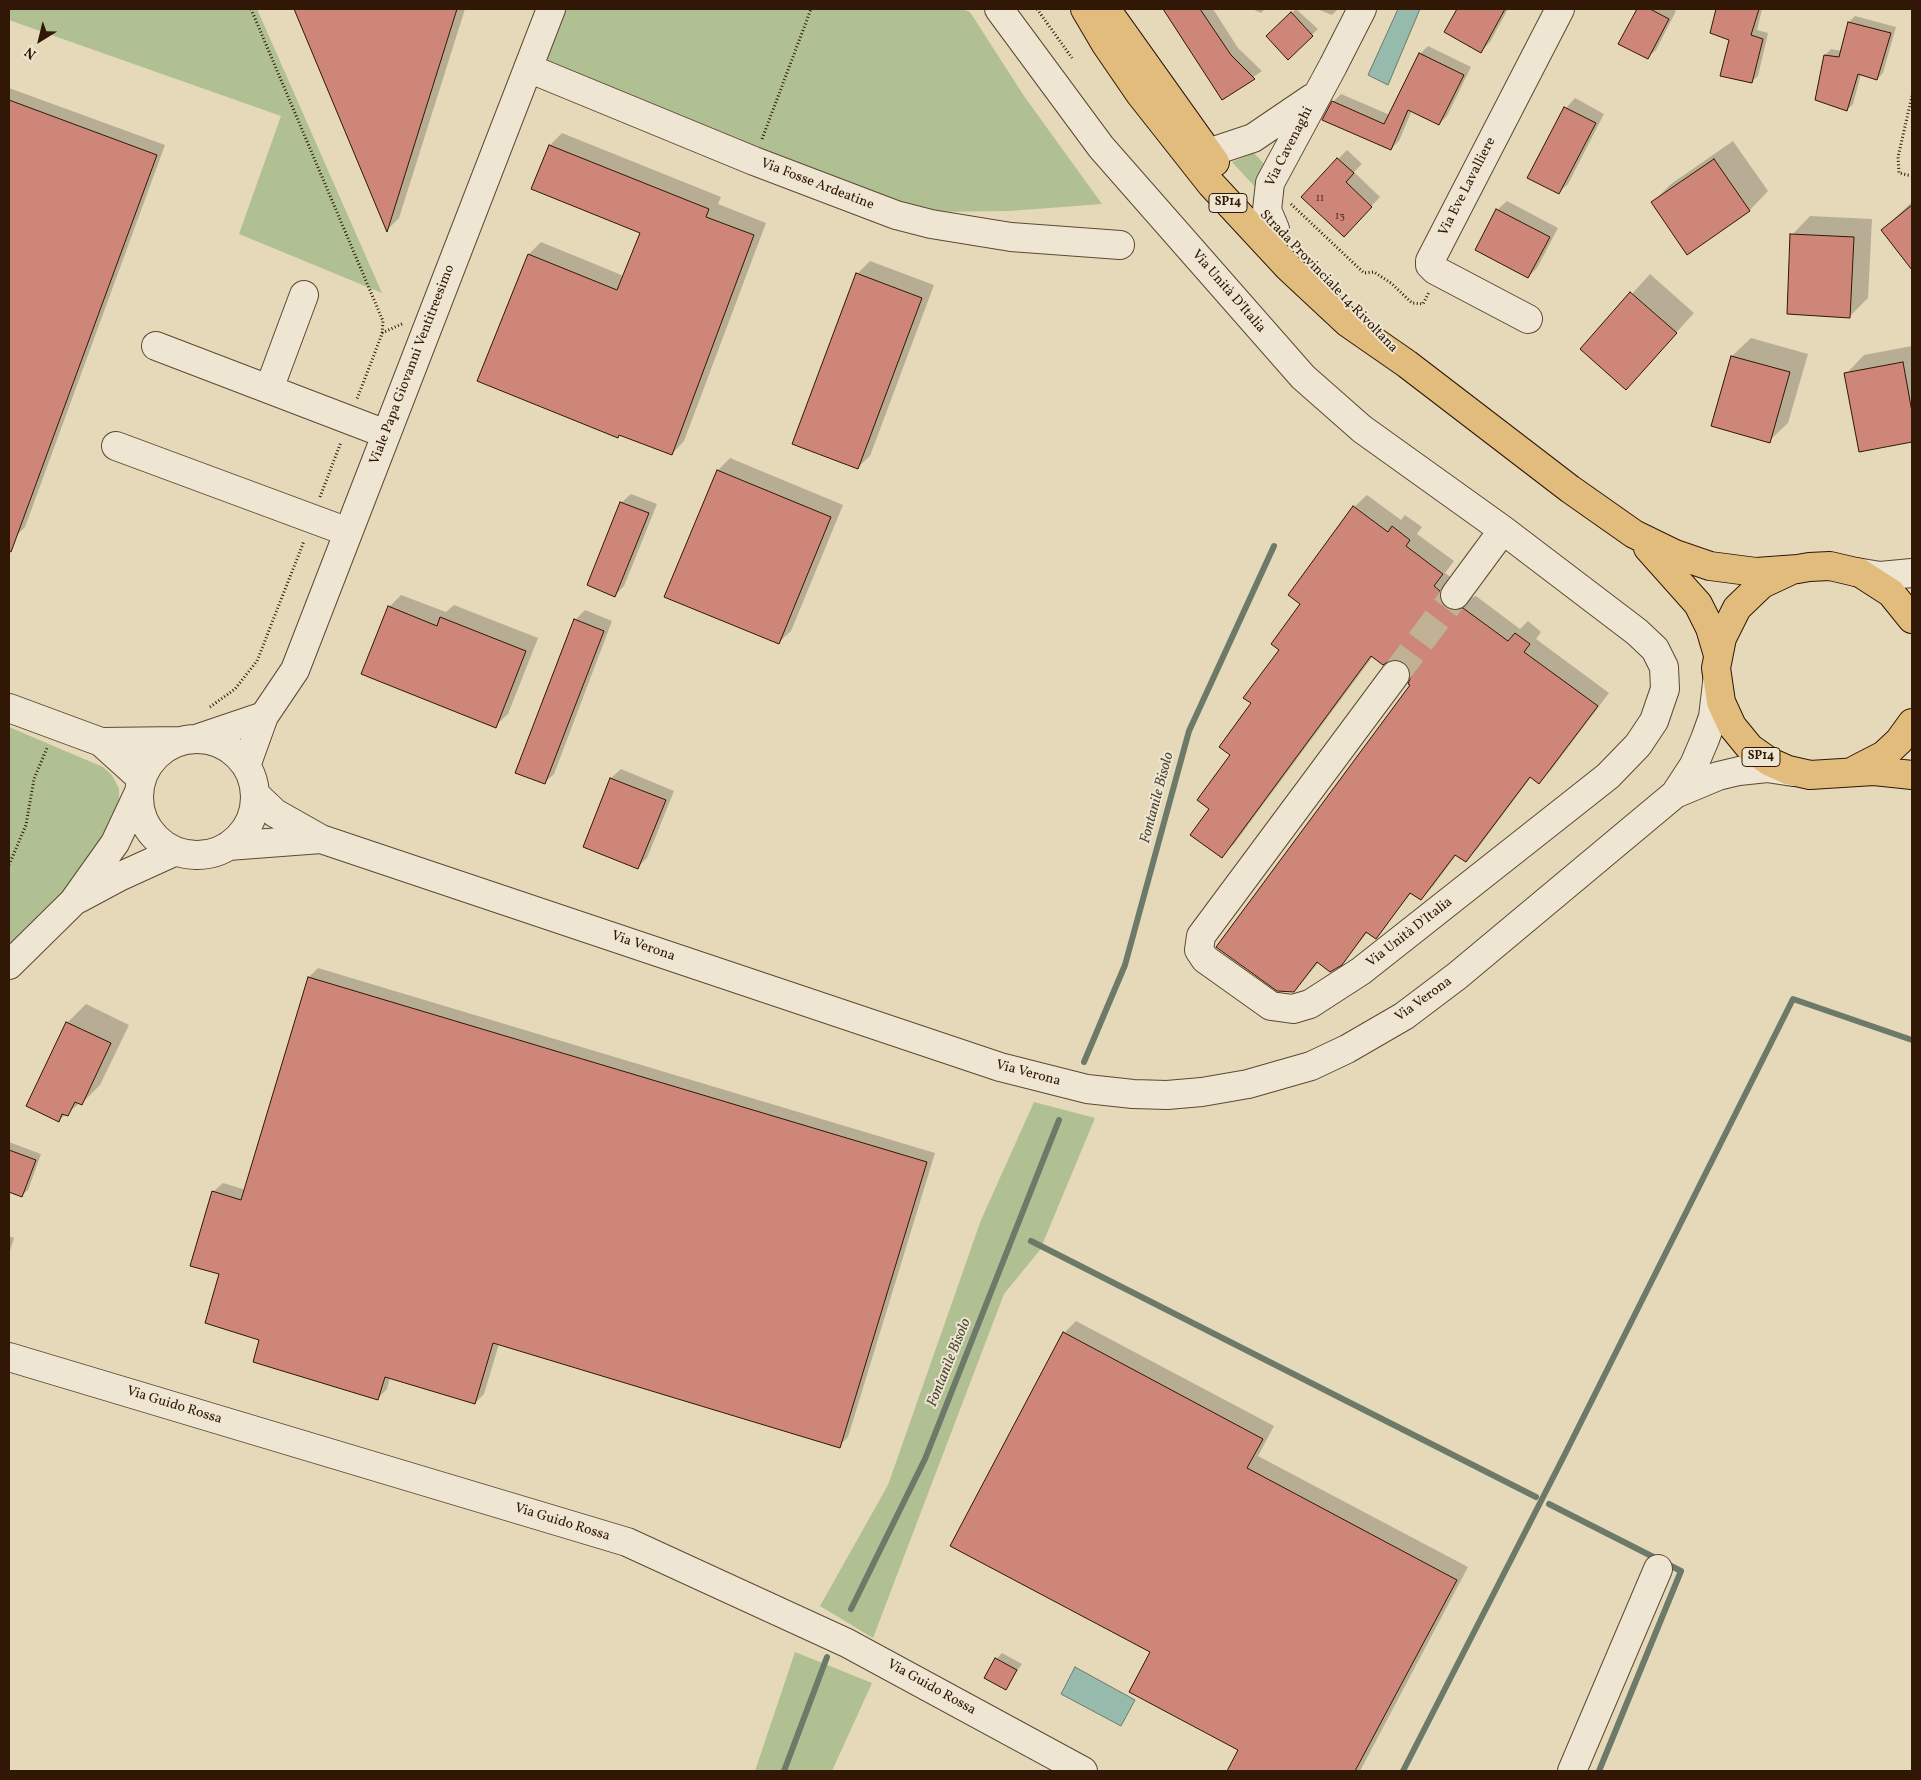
<!DOCTYPE html>
<meta charset="utf-8">
<style>
body{margin:0}
#map{position:relative;width:1921px;height:1780px;overflow:hidden;background:#e5d9b9;font-family:Vollkorn,serif}
canvas{display:block}
.frame{position:absolute;inset:0;border:10px solid #301706;pointer-events:none}
.north{position:absolute;left:15px;top:15px;width:50px;height:50px;-webkit-text-stroke:4px #eee6d2;paint-order:stroke;rotate:216deg;font-size:14px;font-weight:700;line-height:20px;text-align:center;color:#301706}
.north::after{content:'';display:block;margin:auto;width:18px;height:22px;background:#301706;clip-path:polygon(50% 0,100% 100%,50% 72%,0 100%)}
</style>
<div id="map">
<canvas width="1921" height="1780"></canvas>
<div class="frame"></div>
<div class="north">N</div>
</div>
<script>
const context = document.querySelector('canvas').getContext('2d');
context.lineJoin = 'round';
function fillPath(path, color) { context.fillStyle = color; context.fill(path, 'evenodd'); }
const poly = rows => new Path2D(rows.map(r => 'M' + r).join(''));
function stroke(path, color, width, dash) { context.strokeStyle = color; context.lineWidth = width; context.lineCap = dash ? 'butt' : 'round'; context.setLineDash(dash || []); context.stroke(path); }
function drawText(font, color, halo, rows, align = 'center') {
  context.font = font + ' Vollkorn,serif'; context.lineWidth = 4; context.setLineDash([]); context.textBaseline = 'middle'; context.strokeStyle = halo; context.fillStyle = color; for (const [text, x, y, turn = 0] of rows) {
    context.save(); context.translate(x, y); context.rotate((+turn || 0) * Math.PI / 180); context.textAlign = isNaN(turn) ? turn : align; if (halo) context.strokeText(text, 0, 0); context.fillText(text, 0, 0); context.restore();
  }
}
const green = poly([
 [9,9,257,9,382,293,239,234,281,116,9,20],
 [563,9,963,9,970,12,1024,96,1102,204,1009,211,926,212,736,142,542,62],
 [1254,153,1266,166,1256,188,1232,162],
 [9,727,103,767,111,774,119,788,119,799,117,811,96,854,73,887,60,895,9,945],
 [1034,1102,1095,1118,1040,1250,1004,1294,873,1638,820,1606,888,1485,981,1220],
 [795,1652,872,1683,832,1771,755,1771]
]);
const water = poly([
 [1398,9,1420,9,1388,85,1368,75,1398,9],
 [1075,1667,1135,1700,1121,1726,1061,1694,1075,1667]
]);
const shadow = poly([
 [301,9,465,9,399,218,387,230,299,16],
 [1163,9,1213,9,1238,48,1262,71,1223,98],
 [1252,9,1265,9,1261,13],
 [1296,9,1318,29,1288,58,1268,37],
 [1317,9,1338,9,1332,15],
 [1459,9,1508,9,1490,42,1481,51,1446,32],
 [1638,9,1673,9,1676,11,1656,50,1647,58,1620,43],
 [1717,9,1762,9,1757,30,1768,33,1758,76,1752,81,1730,39,1712,32],
 [1855,16,1896,27,1883,73,1877,79,1861,74,1853,104,1847,110,1825,55,1831,49,1842,51,1849,22],
 [1428,46,1471,67,1447,116,1439,124,1412,110,1399,141,1391,149,1333,102,1341,94,1390,115,1420,54],
 [9,88,165,145,25,527,16,536,9,534],
 [1575,98,1604,114,1568,184,1558,193,1529,177,1566,108],
 [562,133,721,197,718,204,766,223,684,441,672,454,478,380,529,254,541,242,624,276,642,233,550,145],
 [1733,141,1768,191,1750,210,1687,253,1652,203,1671,184],
 [1347,150,1362,164,1354,172,1380,197,1353,226,1338,159],
 [1507,201,1558,228,1537,268,1528,277,1497,210],
 [1912,202,1912,268,1882,230],
 [1810,216,1872,219,1868,298,1850,316,1792,235],
 [870,261,934,285,870,456,857,468,793,444,858,273],
 [1650,274,1694,313,1626,388,1582,349],
 [1751,338,1808,354,1788,423,1769,441,1713,425,1732,356],
 [1912,346,1912,441,1860,451,1846,374,1864,355],
 [730,458,843,505,791,631,778,643,666,596,718,470],
 [631,494,657,504,624,586,615,595,621,503],
 [1367,495,1401,520,1405,515,1422,527,1417,534,1454,561,1445,573,1452,578,1467,599,1476,596,1520,629,1528,621,1541,632,1536,639,1609,693,1551,770,1539,783,1531,777,1478,848,1465,861,1457,854,1433,886,1421,899,1412,892,1375,937,1368,932,1341,964,1319,962,1294,991,1412,685,1411,669,1405,662,1396,658,1373,656,1234,844,1221,856,1211,809,1253,703,1302,603,1290,594,1354,507],
 [401,595,446,612,454,605,538,638,508,714,495,726,389,607],
 [585,610,612,621,554,774,544,783,516,772,575,620],
 [621,769,674,791,647,858,638,867,585,846,611,778],
 [318,968,935,1153,848,1437,839,1446,499,1344,484,1394,475,1403,390,1377,387,1389,377,1399,261,1339,221,1274,213,1192,223,1183,246,1190,309,977],
 [86,1004,129,1025,100,1085,81,1104,80,1103,59,1120,28,1105,67,1023],
 [9,1142,41,1154,28,1190,22,1195,9,1190],
 [9,1236,14,1238,9,1254],
 [1076,1321,1274,1426,1258,1456,1468,1567,1360,1771,1228,1771,1240,1749,1152,1652,1064,1333],
 [1002,1653,1022,1664,1005,1688,996,1659]
]);
const stream = poly([
 [1084,1062,1125,965,1189,731,1274,546],
 [1031,1241,1536,1497],
 [1549,1504,1681,1571,1599,1771],
 [851,1609,925,1459,1059,1120],
 [784,1771,827,1657],
 [1403,1771,1564,1456,1793,999,1912,1040]
]);
const building = poly([
 [294,9,457,9,387,232,294,9],
 [1163,9,1200,9,1231,55,1255,79,1222,100,1163,9],
 [1457,9,1505,9,1481,53,1444,32,1457,9],
 [1637,9,1650,9,1669,19,1648,59,1618,44,1637,9],
 [1716,9,1759,9,1751,35,1763,39,1752,83,1720,76,1729,40,1710,33,1716,9],
 [1291,12,1313,36,1288,60,1266,36,1291,12],
 [1848,22,1891,33,1877,80,1858,74,1847,111,1815,100,1824,55,1839,57,1848,22],
 [1419,53,1464,75,1439,125,1408,110,1391,150,1322,120,1332,101,1384,124,1419,53],
 [9,100,157,155,11,552,9,551,9,100],
 [1564,107,1596,123,1559,194,1527,178,1564,107],
 [549,145,709,209,706,217,754,235,672,455,619,435,618,438,477,381,528,254,617,290,640,233,531,189,549,145],
 [1337,158,1354,173,1346,182,1372,207,1344,237,1301,197,1337,158],
 [1714,159,1750,211,1687,255,1651,202,1714,159],
 [1912,205,1912,270,1881,230,1912,205],
 [1496,209,1550,237,1528,278,1475,250,1496,209],
 [1790,234,1854,237,1850,318,1787,314,1790,234],
 [856,273,922,298,858,469,792,444,856,273],
 [1630,292,1677,333,1626,390,1580,349,1630,292],
 [1731,356,1790,372,1770,443,1711,426,1731,356],
 [1903,362,1912,412,1912,442,1859,452,1844,373,1903,362],
 [717,470,831,517,779,644,664,597,717,470],
 [620,502,649,513,615,597,587,585,620,502],
 [1353,506,1388,532,1392,526,1410,540,1406,546,1443,574,1434,586,1440,591,1441,601,1445,607,1454,611,1463,608,1508,641,1515,633,1530,644,1524,652,1598,706,1539,784,1530,777,1466,862,1455,855,1421,900,1410,893,1376,939,1366,932,1342,965,1330,972,1317,962,1294,992,1277,991,1216,947,1410,685,1408,684,1411,676,1409,668,1405,663,1397,660,1389,661,1383,665,1371,656,1222,858,1190,835,1209,809,1197,800,1230,755,1219,747,1251,703,1243,698,1279,650,1271,644,1300,604,1288,595,1353,506],
 [388,606,437,626,440,617,526,651,496,728,361,674,388,606],
 [574,619,604,631,545,784,515,773,574,619],
 [610,778,666,800,638,869,583,847,610,778],
 [308,977,927,1162,840,1448,493,1343,475,1404,385,1377,378,1400,253,1362,259,1340,205,1323,219,1274,190,1266,212,1191,241,1200,308,977],
 [66,1022,111,1043,82,1105,75,1102,68,1116,62,1114,59,1122,26,1106,66,1022],
 [9,1150,36,1160,22,1197,9,1192,9,1150],
 [1063,1332,1263,1439,1247,1468,1457,1580,1355,1771,1227,1771,1238,1750,1129,1692,1150,1652,950,1546,1063,1332],
 [995,1658,1017,1670,1006,1690,984,1678,995,1658]
]);
const minorTunnel = poly([
 [1395,675,1455,595]
]);
const path = poly([
 [251,9,383,321,382,334,357,399],
 [1037,9,1072,58],
 [1912,96,1898,157,1899,173,1912,176],
 [762,139,811,9],
 [1291,204,1364,273,1374,272,1391,283,1412,303,1423,304,1429,292],
 [382,333,404,323],
 [320,497,341,442],
 [210,707,235,689,257,661,304,541],
 [9,865,26,825,34,779,47,748]
]);
const minor = poly([
 [999,9,1101,147,1303,377,1362,429,1503,530,1637,632,1655,649,1664,667,1665,689,1654,721,1638,745,1608,776,1361,971,1310,1004,1293,1009,1271,1006,1205,959,1199,950,1201,936,1395,675],
 [528,68,754,161,896,215,931,224,1011,237,1120,245],
 [1208,153,1253,138,1312,98],
 [1275,229,1267,210,1270,183,1333,66,1362,9],
 [1528,319,1435,270,1430,265,1430,261,1560,9],
 [156,346,386,434],
 [269,389,304,295],
 [116,446,348,532],
 [1856,572,1880,576,1912,573],
 [1455,595,1503,530],
 [9,708,101,742,142,779],
 [196,739,264,716],
 '139 797a58 58 0 1 1 116 0a58 58 0 1 1-116 0Z',
 [101,742,181,741],
 [246,766,264,716,295,670,551,9],
 [255,794,275,813,321,839,1000,1067,1087,1089,1133,1094,1167,1095,1202,1092,1248,1084,1311,1066,1347,1049,1404,1016,1457,976,1675,794,1718,776,1739,771,1767,768,1793,772],
 [1675,794,1694,765,1705,739,1713,717,1717,683],
 [228,846,321,839],
 [78,899,121,876,176,851],
 [9,965,73,902,115,843,139,792],
 [9,1357,627,1542,847,1643,1083,1771],
 [1572,1771,1658,1569]
]);
const major = poly([
 [1085,9,1105,43,1140,94,1211,184,1288,267,1348,323,1407,364,1570,489,1634,534,1675,554,1710,566,1756,572,1798,569],
 [1106,9,1215,162],
 [1648,548,1698,604,1710,628,1718,655],
 [1912,619,1891,593,1860,573,1830,566,1809,567,1792,570,1762,584,1737,608,1722,638,1716,668,1721,702,1732,726,1750,748,1770,762,1788,770,1810,775,1874,771,1912,775],
 [1855,770,1884,755,1899,741,1912,723]
]);
const numberNames = [
 ["11",1320,199],
 ["13",1340,217]
];
const shields = [
 [1228,203,38],
 [1761,757,38]
];
const shieldNames = [
 ["SP14",1228,203],
 ["SP14",1761,757]
];
const streetNames = [
 ["Via Cavenaghi",1290,147,-63],
 ["Via Fosse Ardeatine",817,185,21],
 ["Via Eve Lavalliere",1468,187,-63],
 ["Strada Provinciale 14 Rivoltana",1328,282,46],
 ["Via Unità D'Italia",1228,292,49],
 ["Viale Papa Giovanni Ventitreesimo",413,365,-69],
 ["Via Unità D'Italia",1410,933,-38],
 ["Via Verona",643,947,19],
 ["Via Verona",1424,1000,-36],
 ["Via Verona",1028,1074,15],
 ["Via Guido Rossa",174,1406,17],
 ["Via Guido Rossa",562,1523,17],
 ["Via Guido Rossa",931,1688,29]
];
const waterNames = [
 ["Fontanile Bisolo",1158,798,-75],
 ["Fontanile Bisolo",950,1363,-68]
];
fillPath(green, '#b0c092');
fillPath(water, '#96baab');
stroke(water, '#6d7969', 1);
fillPath(shadow, '#0003');
stroke(stream, '#6d7969', 6);
fillPath(building, '#ce8678');
stroke(building, '#301706', 1);
stroke(minorTunnel, '#c1b295', 28, [28, 14]);
stroke(minor, '#5d4833', 30);
stroke(major, '#301706', 30);
stroke(path, '#301706', 3, [1, 2.5]);
stroke(minor, '#eee6d2', 28);
stroke(major, '#e2bc7c', 28);
drawText('11px', '#583322', null, numberNames);
for (const [x, y, w] of shields) { const box = new Path2D(); box.roundRect(x - w / 2, y - 9.5, w, 19, 4); context.fillStyle = '#eee6d2'; context.fill(box); stroke(box, '#301706', 1); }
drawText('bold 12px', '#301706', null, shieldNames);
drawText('14px', '#301706', '#eee6d2', streetNames);
drawText('italic 15px', '#4f4838', '#eee6d2', waterNames);
</script>
